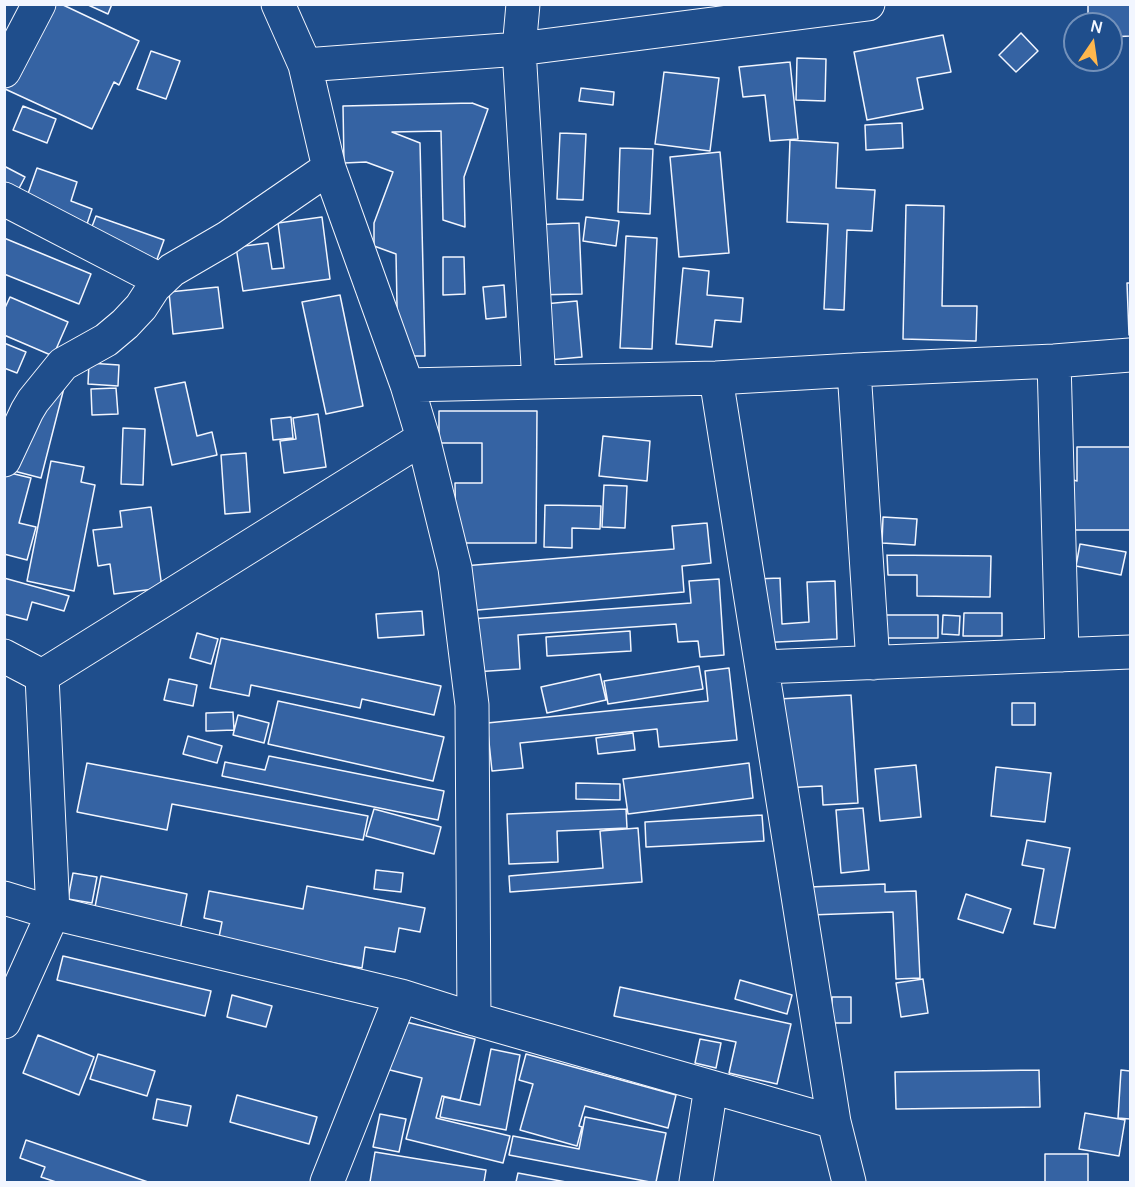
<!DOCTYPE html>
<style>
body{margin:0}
#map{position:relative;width:1135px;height:1187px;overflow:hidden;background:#1f4e8c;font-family:Manrope,sans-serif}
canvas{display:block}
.frame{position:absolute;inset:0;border:6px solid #f2f6ff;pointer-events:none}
.north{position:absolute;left:1063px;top:12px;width:60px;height:60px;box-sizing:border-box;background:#1f4e8c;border:2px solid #7391ba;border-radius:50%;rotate:13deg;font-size:16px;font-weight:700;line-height:24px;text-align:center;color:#f2f6ff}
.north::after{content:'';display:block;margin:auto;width:21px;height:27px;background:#ffb74d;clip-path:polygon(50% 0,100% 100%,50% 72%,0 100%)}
</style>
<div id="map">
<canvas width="1135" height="1187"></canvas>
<div class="frame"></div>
<div class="north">N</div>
</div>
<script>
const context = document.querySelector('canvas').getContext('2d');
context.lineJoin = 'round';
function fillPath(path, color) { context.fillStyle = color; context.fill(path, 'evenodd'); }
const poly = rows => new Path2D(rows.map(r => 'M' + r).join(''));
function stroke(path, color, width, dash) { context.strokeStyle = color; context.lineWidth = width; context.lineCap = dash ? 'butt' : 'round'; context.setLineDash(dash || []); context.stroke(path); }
const building = poly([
 [44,4,61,4,139,41,119,85,114,82,92,129,5,89,44,4],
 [86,4,112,4,108,14,86,4],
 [1088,4,1130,4,1130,36,1111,37,1111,24,1088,24,1088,4],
 [1021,33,1038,51,1016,72,999,55,1021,33],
 [943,35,951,72,917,78,923,109,867,120,854,52,943,35],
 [151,51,180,61,166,99,137,89,151,51],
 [797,58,826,59,825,101,796,100,797,58],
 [790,62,798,139,770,141,765,95,743,97,739,67,790,62],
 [664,72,719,78,710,151,655,144,664,72],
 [581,88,614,92,613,105,579,101,581,88],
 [472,103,488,109,464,177,465,227,443,220,441,131,392,132,420,143,425,354,425,356,398,356,396,254,374,246,374,223,393,172,366,162,344,163,343,106,472,103],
 [23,106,56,119,47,143,13,130,23,106],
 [902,123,903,148,866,150,865,125,902,123],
 [560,133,586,134,583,200,557,199,560,133],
 [790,140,838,143,836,188,875,190,872,231,847,230,844,310,824,309,828,224,787,222,790,140],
 [620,148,653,149,650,214,618,212,620,148],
 [720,152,729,253,679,257,670,157,720,152],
 [4,166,25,177,14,198,4,193,4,166],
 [37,168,77,182,71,201,92,209,85,230,23,208,37,168],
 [906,205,944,206,942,306,977,306,976,341,903,339,906,205],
 [96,216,164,240,156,262,88,237,96,216],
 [322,217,330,279,243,291,236,247,268,243,272,269,284,268,278,223,322,217],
 [586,217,619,221,616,246,583,241,586,217],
 [579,223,582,294,531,295,528,225,579,223],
 [626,236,657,238,652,349,620,348,626,236],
 [4,238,91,274,79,304,4,274,4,238],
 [443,257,464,257,465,294,443,295,443,257],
 [683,268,709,271,707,295,743,298,741,322,715,320,712,347,676,344,683,268],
 [1127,283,1130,283,1130,335,1129,335,1127,283],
 [504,285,506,317,486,319,483,287,504,285],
 [218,287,223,328,173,334,169,292,218,287],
 [340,295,363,406,326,414,302,302,340,295],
 [10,297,68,322,53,356,4,335,4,310,10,297],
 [577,301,582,357,527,362,522,306,577,301],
 [4,343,26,352,17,373,4,368,4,343],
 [89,363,119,365,118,386,88,384,89,363],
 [39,373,66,380,41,478,14,471,39,373],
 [185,382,197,436,212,432,217,455,172,465,155,388,185,382],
 [116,388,118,414,92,415,91,389,116,388],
 [439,411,537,411,536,543,456,543,455,483,482,483,482,443,439,443,439,411],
 [318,414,326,467,284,473,280,441,296,439,293,418,318,414],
 [291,417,293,438,273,440,271,419,291,417],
 [123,428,145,429,143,485,121,484,123,428],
 [603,436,650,441,647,481,599,476,603,436],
 [1077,447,1130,447,1130,530,1073,530,1073,480,1077,481,1077,447],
 [246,453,250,512,225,514,221,455,246,453],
 [51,461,84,467,81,482,95,485,74,591,27,581,51,461],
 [6,472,31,478,19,523,36,527,27,560,4,554,4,477,6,472],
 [604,485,627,486,625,528,602,527,604,485],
 [545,505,601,506,600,529,572,528,572,548,544,547,545,505],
 [151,507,162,588,114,594,110,564,98,566,93,530,122,527,120,511,151,507],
 [883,517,917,519,915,545,882,543,883,517],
 [707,523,711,563,682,566,684,592,466,611,463,566,674,549,672,526,707,523],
 [1080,544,1126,552,1121,575,1076,566,1080,544],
 [887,555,991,556,990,597,917,596,917,575,888,575,887,555],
 [4,578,69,596,64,611,32,602,27,620,4,614,4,578],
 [780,578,782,624,809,622,807,582,835,581,837,639,757,643,754,579,780,578],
 [719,579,724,655,700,657,698,641,678,642,676,624,518,635,520,669,474,672,470,619,691,603,689,581,719,579],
 [422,611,424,635,378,638,376,614,422,611],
 [964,613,1002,613,1002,636,963,636,964,613],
 [880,615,938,615,938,638,880,638,880,615],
 [943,615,960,616,959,635,942,634,943,615],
 [630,631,631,651,547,656,546,637,630,631],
 [197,633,218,639,211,664,190,658,197,633],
 [221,638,441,686,434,715,362,699,360,708,251,685,249,696,210,688,221,638],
 [699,666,703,689,608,704,604,681,699,666],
 [729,668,737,740,659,747,657,729,520,743,523,768,492,771,487,723,708,701,705,671,729,668],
 [600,674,606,700,547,713,541,687,600,674],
 [169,679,197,685,193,706,164,700,169,679],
 [851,695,858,803,823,805,822,786,784,788,778,699,851,695],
 [278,701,444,737,433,781,268,744,278,701],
 [1012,703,1035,703,1035,725,1012,725,1012,703],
 [233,712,234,730,206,731,206,713,233,712],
 [238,715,269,723,264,743,233,735,238,715],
 [633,733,635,750,598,754,596,738,633,733],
 [188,736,222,746,217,763,183,754,188,736],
 [269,756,444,791,438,820,222,776,225,762,265,770,269,756],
 [87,763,368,816,363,840,172,804,167,830,77,812,87,763],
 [749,763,753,798,628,814,623,779,749,763],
 [916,765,921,817,880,821,875,769,916,765],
 [996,767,1051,773,1045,822,991,816,996,767],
 [576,783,620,784,620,800,576,799,576,783],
 [863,808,869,870,841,873,836,810,863,808],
 [374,809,441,827,434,854,366,836,374,809],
 [626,809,627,828,557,831,558,862,509,864,507,814,626,809],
 [762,815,764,841,646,847,645,822,762,815],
 [638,828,642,882,510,892,509,876,603,868,600,831,638,828],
 [1027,840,1070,848,1055,928,1034,924,1044,869,1022,865,1027,840],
 [376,870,403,873,401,892,374,889,376,870],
 [73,873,97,877,92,903,68,899,73,873],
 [101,876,187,894,180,930,94,912,101,876],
 [885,884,885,892,916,891,920,978,896,979,893,912,810,915,809,887,885,884],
 [307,886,425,908,420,932,399,928,395,952,365,947,362,968,218,942,222,922,204,918,209,891,303,909,307,886],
 [966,894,1011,909,1003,933,958,919,966,894],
 [63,956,211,991,205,1016,57,980,63,956],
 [923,979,928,1013,901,1017,896,983,923,979],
 [740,980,792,995,787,1014,735,999,740,980],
 [620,987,791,1024,777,1084,729,1073,736,1042,614,1016,620,987],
 [232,995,272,1006,266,1027,227,1017,232,995],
 [832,997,851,997,851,1023,832,1023,832,997],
 [398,1020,475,1039,460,1100,442,1096,436,1118,510,1136,503,1163,406,1139,422,1078,386,1069,398,1020],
 [38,1035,94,1057,79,1095,23,1073,38,1035],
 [700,1039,721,1043,716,1068,695,1063,700,1039],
 [491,1049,520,1055,506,1130,440,1117,444,1097,480,1105,491,1049],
 [98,1054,155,1071,147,1096,90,1079,98,1054],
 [526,1054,676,1095,668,1128,585,1106,579,1126,582,1127,577,1146,520,1130,533,1084,519,1080,526,1054],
 [1039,1070,1040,1107,896,1109,895,1072,1039,1070],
 [1121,1070,1130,1071,1130,1119,1118,1118,1121,1070],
 [237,1095,317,1117,309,1144,230,1122,237,1095],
 [157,1099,191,1106,187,1126,153,1119,157,1099],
 [1085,1113,1125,1120,1119,1156,1079,1149,1085,1113],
 [380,1114,406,1119,399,1152,373,1147,380,1114],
 [585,1117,666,1133,656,1182,650,1182,509,1155,513,1136,579,1149,585,1117],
 [26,1140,148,1182,56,1182,41,1177,45,1167,20,1158,26,1140],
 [375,1152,486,1170,484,1182,370,1182,375,1152],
 [1045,1154,1088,1154,1088,1182,1045,1182,1045,1154],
 [518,1173,566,1182,516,1182,518,1173]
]);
const minor = poly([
 [278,4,305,65,329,168,407,385,423,438,455,568,472,705,474,1019],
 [523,4,519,49,539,382],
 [305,65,519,49,868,4],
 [4,71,39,4],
 [4,199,160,280],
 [1054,361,1062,655],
 [854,370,873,663],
 [716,378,814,997,834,1122,849,1182],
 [407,385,716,378,854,370,1054,361,1130,355],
 [4,460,27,411,33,401,63,364,106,340,125,324,141,307,154,287,172,270,227,238,329,168],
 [4,656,42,676],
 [762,667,1130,652],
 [4,898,53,913,401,996,474,1019,834,1122],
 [4,1022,53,913,42,676,423,438],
 [327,1182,401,996],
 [696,1182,711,1087]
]);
fillPath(building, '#3563a3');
stroke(building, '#f2f6ff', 1.5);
stroke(minor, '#f2f6ff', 35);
stroke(minor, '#1f4e8c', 33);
</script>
